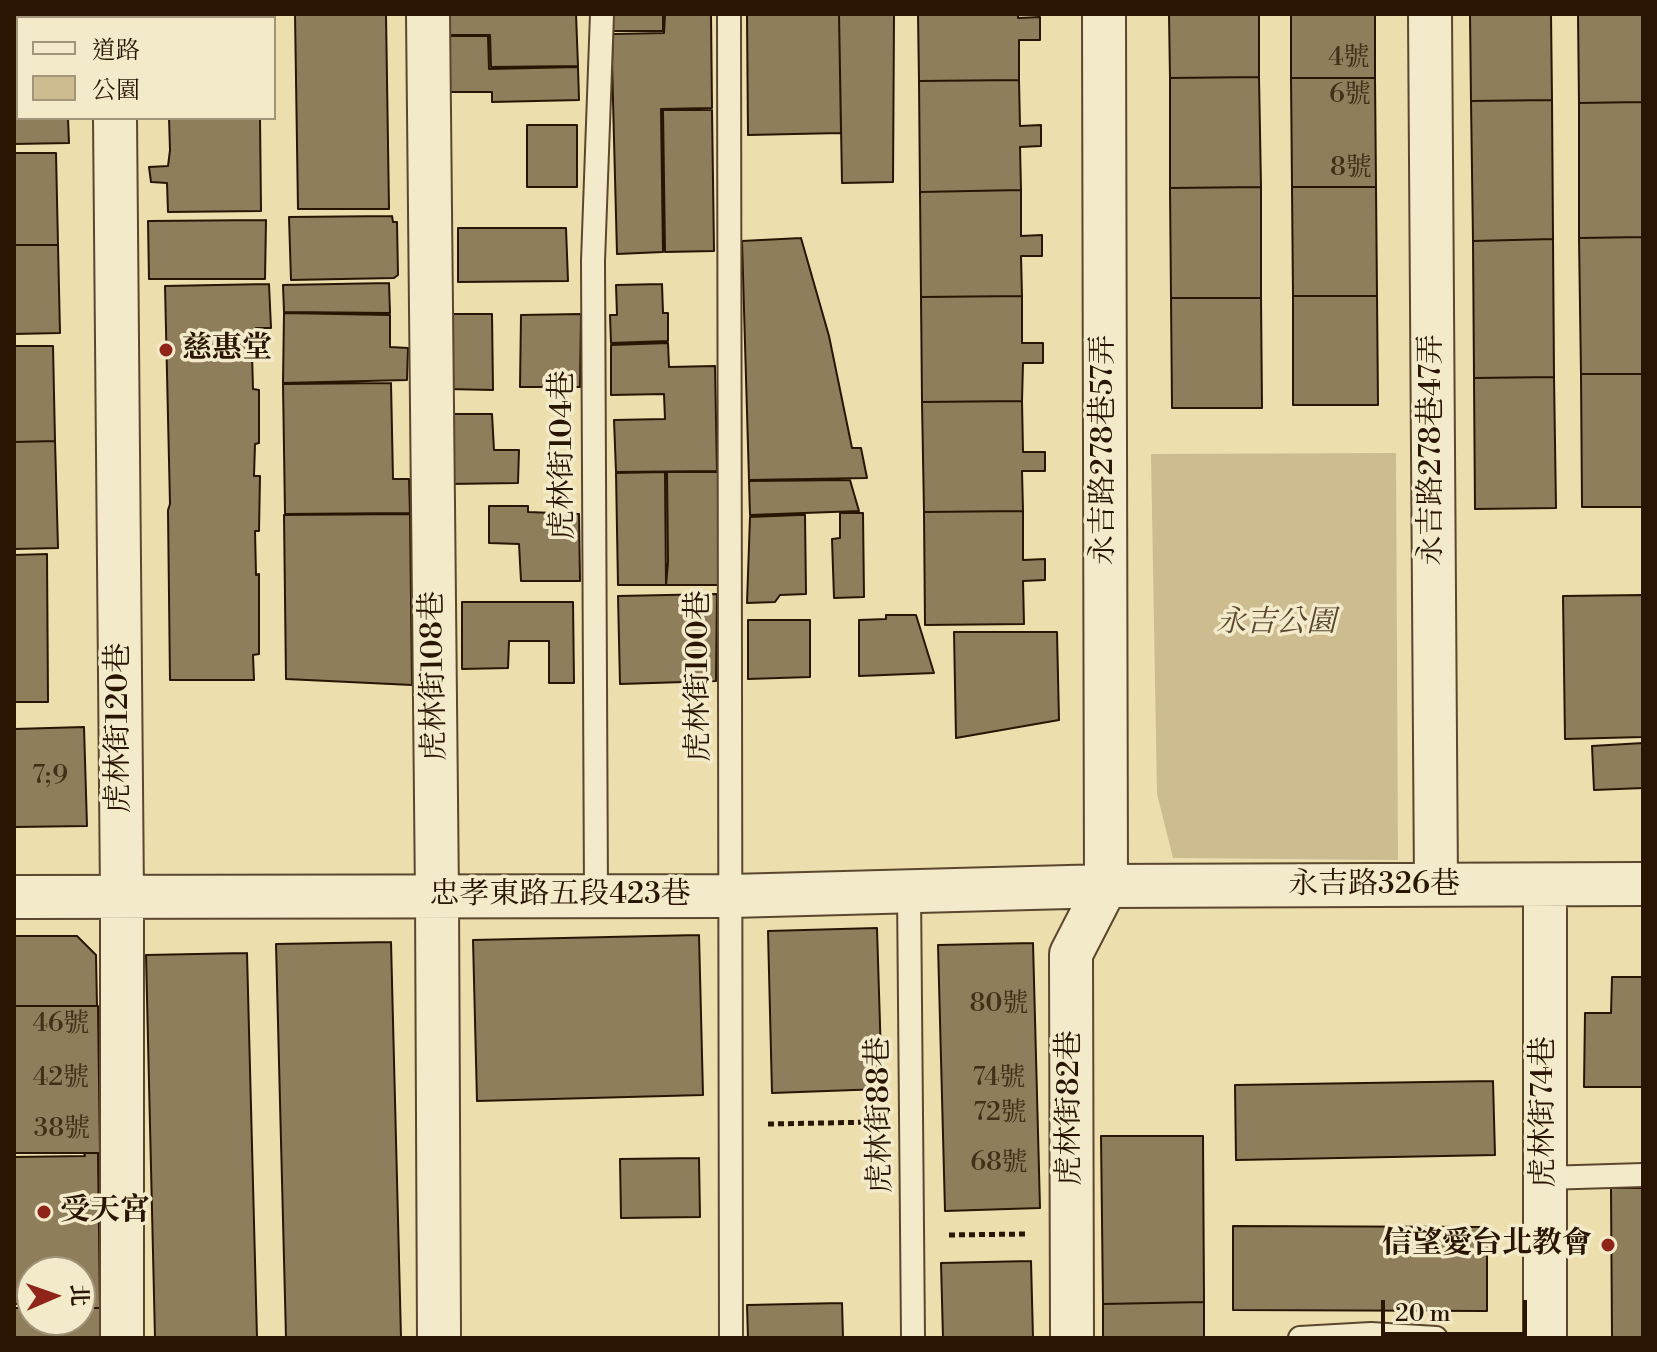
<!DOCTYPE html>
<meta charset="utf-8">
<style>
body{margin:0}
#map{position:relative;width:1657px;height:1352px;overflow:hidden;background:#eddead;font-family:"Libre Bodoni","Noto Serif TC",serif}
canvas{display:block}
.frame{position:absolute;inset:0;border:16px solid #291502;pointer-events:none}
.legend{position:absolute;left:16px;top:16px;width:260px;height:104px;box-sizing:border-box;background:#f3eaca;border:2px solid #a2957a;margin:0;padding:10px 14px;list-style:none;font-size:24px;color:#291502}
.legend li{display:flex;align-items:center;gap:16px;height:40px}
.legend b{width:40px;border:2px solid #a2957a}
.north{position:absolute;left:16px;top:1256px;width:80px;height:80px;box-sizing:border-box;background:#f3eaca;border:2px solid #a2957a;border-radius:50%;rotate:88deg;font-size:22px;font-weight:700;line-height:32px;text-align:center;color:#291502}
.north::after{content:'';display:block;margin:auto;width:28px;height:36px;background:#8f2418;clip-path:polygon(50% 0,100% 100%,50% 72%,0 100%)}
.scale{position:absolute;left:1381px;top:1300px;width:146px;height:36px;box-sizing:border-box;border:4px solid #291502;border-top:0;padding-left:10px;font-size:24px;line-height:28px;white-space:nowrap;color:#291502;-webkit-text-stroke:6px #f3eaca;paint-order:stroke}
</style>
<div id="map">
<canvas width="1657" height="1352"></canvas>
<div class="frame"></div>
<ul class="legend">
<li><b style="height:10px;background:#f3eaca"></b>道路</li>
<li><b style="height:22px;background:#ccbc90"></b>公園</li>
</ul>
<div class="north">北</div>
<div class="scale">20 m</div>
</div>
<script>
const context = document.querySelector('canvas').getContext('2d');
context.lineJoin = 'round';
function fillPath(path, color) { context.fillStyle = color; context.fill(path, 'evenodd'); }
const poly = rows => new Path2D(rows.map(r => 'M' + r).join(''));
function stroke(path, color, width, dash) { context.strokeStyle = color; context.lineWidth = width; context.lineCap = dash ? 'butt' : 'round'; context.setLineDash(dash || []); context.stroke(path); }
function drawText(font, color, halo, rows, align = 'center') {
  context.font = font + ' "Libre Bodoni","Noto Serif TC",serif'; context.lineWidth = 7; context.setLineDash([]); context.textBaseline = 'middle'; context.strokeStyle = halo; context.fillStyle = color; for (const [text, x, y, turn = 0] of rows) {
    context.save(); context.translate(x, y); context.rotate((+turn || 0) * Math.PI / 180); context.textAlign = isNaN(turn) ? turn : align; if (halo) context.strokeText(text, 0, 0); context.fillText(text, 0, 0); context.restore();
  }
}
const green = poly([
 [1396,453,1398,860,1173,858,1157,794,1151,454]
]);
const building = poly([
 [14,14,67,14,67,18,18,18,18,60,14,60,14,14],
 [169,14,260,14,260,18,149,18,169,16,169,14],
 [295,14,386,14,389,209,298,209,295,14],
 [445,14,576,14,578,66,491,67,490,35,446,35,445,14],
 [613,14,663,14,663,31,613,31,613,14],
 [665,14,711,14,712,108,661,109,663,252,617,254,612,62,613,34,664,33,665,14],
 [747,14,839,14,841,133,748,135,747,14],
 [839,14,894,14,893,182,842,183,839,14],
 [918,14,1018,14,1018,18,1040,17,1040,40,1019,40,1019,80,919,81,918,14],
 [1169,14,1259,14,1259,77,1170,78,1169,14],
 [1291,14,1375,14,1375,78,1291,78,1291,14],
 [1470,14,1551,14,1552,100,1471,101,1470,14],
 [1578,14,1643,14,1643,102,1579,103,1578,14],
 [446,36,488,36,489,69,578,67,579,100,492,102,492,92,448,92,446,36],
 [14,60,18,60,18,118,68,118,69,143,14,144,14,60],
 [1259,77,1261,187,1170,188,1170,78,1259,77],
 [1291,78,1375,78,1376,187,1292,187,1291,78],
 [1019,80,1020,126,1041,125,1041,146,1020,147,1021,190,920,192,919,81,1019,80],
 [1552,100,1553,239,1473,241,1471,101,1552,100],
 [1643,102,1643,237,1579,238,1579,103,1643,102],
 [663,110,712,110,714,251,665,252,663,110],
 [169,118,260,118,261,211,168,212,167,183,151,182,149,167,168,166,170,150,169,118],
 [527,125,577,125,577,187,527,187,527,125],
 [14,153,56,153,58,245,14,245,14,153],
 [1261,187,1261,298,1171,298,1170,188,1261,187],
 [1292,187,1376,187,1377,296,1293,296,1292,187],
 [1021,190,1021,236,1042,235,1042,256,1021,256,1022,296,921,297,920,192,1021,190],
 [392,216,393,222,397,222,398,275,394,278,291,280,289,217,392,216],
 [266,220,265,279,149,279,148,221,266,220],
 [458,228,566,228,568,281,458,282,458,228],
 [1643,237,1643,374,1581,374,1579,238,1643,237],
 [801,238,829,336,852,448,861,448,867,478,749,480,742,241,801,238],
 [1553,239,1554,377,1474,378,1473,241,1553,239],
 [14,245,58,245,60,333,14,334,14,245],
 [389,283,390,313,284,312,283,285,389,283],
 [269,284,271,328,256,328,257,352,252,354,253,389,259,390,259,443,255,444,254,476,260,476,259,531,255,531,256,575,259,574,259,654,253,655,254,680,170,680,168,510,170,504,165,286,269,284],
 [662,284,663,313,668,313,668,341,611,343,610,315,617,315,616,285,662,284],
 [1022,296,1022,343,1043,343,1043,363,1023,363,1022,401,922,402,921,297,1022,296],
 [1293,296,1377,296,1378,405,1293,405,1293,296],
 [1171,298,1261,298,1262,408,1172,408,1171,298],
 [284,313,390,315,390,347,408,348,407,380,283,383,284,313],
 [448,314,492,314,493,390,447,389,448,314],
 [581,314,580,387,520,387,521,315,581,314],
 [668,343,669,367,715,366,717,471,616,472,614,420,665,419,664,394,611,395,611,345,668,343],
 [14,346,53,346,55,441,14,442,14,346],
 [1581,374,1643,374,1643,507,1582,507,1581,374],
 [1554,377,1556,508,1475,509,1474,378,1554,377],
 [391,383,393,479,409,479,410,513,285,514,283,384,391,383],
 [1022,401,1023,452,1045,452,1045,471,1022,471,1023,511,924,512,922,402,1022,401],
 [449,414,492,414,494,450,519,450,518,483,449,484,449,414],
 [55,441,58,548,14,549,14,442,55,441],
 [665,472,666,585,618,585,616,473,665,472],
 [667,472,718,472,720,585,666,585,668,562,667,472],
 [850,480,859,511,750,515,749,481,850,480],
 [489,506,528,506,528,512,579,514,580,581,521,581,519,544,489,543,489,506],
 [1023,511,1023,560,1045,559,1045,580,1023,581,1024,624,925,625,924,512,1023,511],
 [840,513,863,513,864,597,834,598,832,539,840,538,840,513],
 [410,514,412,685,286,679,284,515,410,514],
 [798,515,805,515,806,594,780,595,775,602,747,603,750,517,798,515],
 [47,554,48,702,14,702,14,555,47,554],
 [717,594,716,681,620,684,618,596,717,594],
 [1643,595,1643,737,1565,739,1563,596,1643,595],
 [462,602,573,602,574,683,549,683,549,641,509,641,508,668,462,669,462,602],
 [886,615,916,615,934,673,859,676,859,620,886,619,886,615],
 [748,620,810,620,810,677,748,679,748,620],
 [954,632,1057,632,1059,720,956,738,954,632],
 [84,727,87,826,14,827,14,729,84,727],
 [1643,743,1643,788,1594,790,1592,746,1643,743],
 [877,928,882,1089,772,1093,768,931,877,928],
 [699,935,703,1095,477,1101,473,940,699,935],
 [14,936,77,936,96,955,97,1006,14,1006,14,936],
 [391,942,401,1338,286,1338,276,944,391,942],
 [1033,943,1040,1208,945,1211,938,945,1033,943],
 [247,953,257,1338,155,1338,146,955,247,953],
 [1612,977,1643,977,1643,1087,1584,1087,1585,1013,1611,1013,1612,977],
 [14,1006,98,1006,100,1153,14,1153,14,1006],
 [1493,1081,1495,1155,1236,1160,1235,1085,1493,1081],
 [1101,1136,1203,1136,1204,1302,1103,1304,1101,1136],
 [84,1153,98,1153,100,1308,87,1308,87,1303,80,1303,80,1272,32,1272,32,1304,14,1304,14,1157,85,1156,84,1153],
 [699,1158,700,1217,621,1218,620,1159,699,1158],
 [1611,1188,1643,1188,1643,1338,1612,1338,1611,1188],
 [1233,1226,1487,1227,1487,1311,1233,1310,1233,1226],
 [1031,1261,1033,1338,943,1338,941,1263,1031,1261],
 [1204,1302,1204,1338,1103,1338,1103,1304,1204,1302],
 [842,1303,843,1338,748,1338,747,1305,842,1303],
 [14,1308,32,1308,32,1320,80,1320,80,1308,100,1308,100,1338,14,1338,14,1308]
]);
const path = poly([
 [768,1124,878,1122],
 [949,1235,1027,1234]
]);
const lane = poly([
 [729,14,731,1338],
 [909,891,913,1338],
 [596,895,593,261,602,14],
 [1545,1178,1643,1175],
 [1300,1338,1371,1334,1436,1338]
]);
const street = poly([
 [114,14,114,18],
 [428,14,437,896,439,1338],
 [1430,14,1436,885],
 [115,118,122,896,122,1338],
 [14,897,731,896,1106,886,1643,884],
 [1072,1338,1071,954,1106,886,1104,14],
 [1545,1338,1545,885]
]);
const markers = [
 [166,350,8,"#8f2418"],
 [44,1212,8,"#8f2418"],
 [1608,1245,8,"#8f2418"]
];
const numberNames = [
 ["4號",1349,59],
 ["6號",1350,96],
 ["8號",1351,169],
 ["7;9",50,777],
 ["80號",999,1005],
 ["46號",61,1025],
 ["42號",61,1079],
 ["74號",999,1079],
 ["72號",1000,1114],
 ["38號",62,1130],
 ["68號",999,1164]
];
const poiNames = [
 ["慈惠堂",182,350],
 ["受天宮",60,1212],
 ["信望愛台北教會",1592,1245,"right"]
];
const streetNames = [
 ["永吉路278巷57弄",1105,450,-90],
 ["永吉路278巷47弄",1433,450,-90],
 ["虎林街104巷",564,455,-90],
 ["虎林街108巷",435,676,-91],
 ["虎林街100巷",700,676,-90],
 ["虎林街120巷",120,728,-90],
 ["永吉路326巷",1374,886],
 ["忠孝東路五段423巷",560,896],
 ["虎林街82巷",1071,1108,-90],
 ["虎林街74巷",1545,1112,-90],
 ["虎林街88巷",881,1115,-91]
];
const parkNames = [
 ["永吉公園",1276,624]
];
fillPath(green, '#ccbc90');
fillPath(building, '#8f7e5b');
stroke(building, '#291502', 2);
stroke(lane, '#5a472d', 26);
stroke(street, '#5a472d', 46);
stroke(path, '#291502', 5, [6, 4]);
stroke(lane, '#f3eaca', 22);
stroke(street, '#f3eaca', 42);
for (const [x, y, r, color] of markers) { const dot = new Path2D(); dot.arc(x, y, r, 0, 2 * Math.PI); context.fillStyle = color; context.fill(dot); stroke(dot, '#f3eaca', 3); }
drawText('26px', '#422f18', null, numberNames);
drawText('bold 30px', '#291502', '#f3eaca', poiNames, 'left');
drawText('30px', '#291502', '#f3eaca', streetNames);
drawText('italic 30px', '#5a472d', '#f3eaca', parkNames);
</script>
